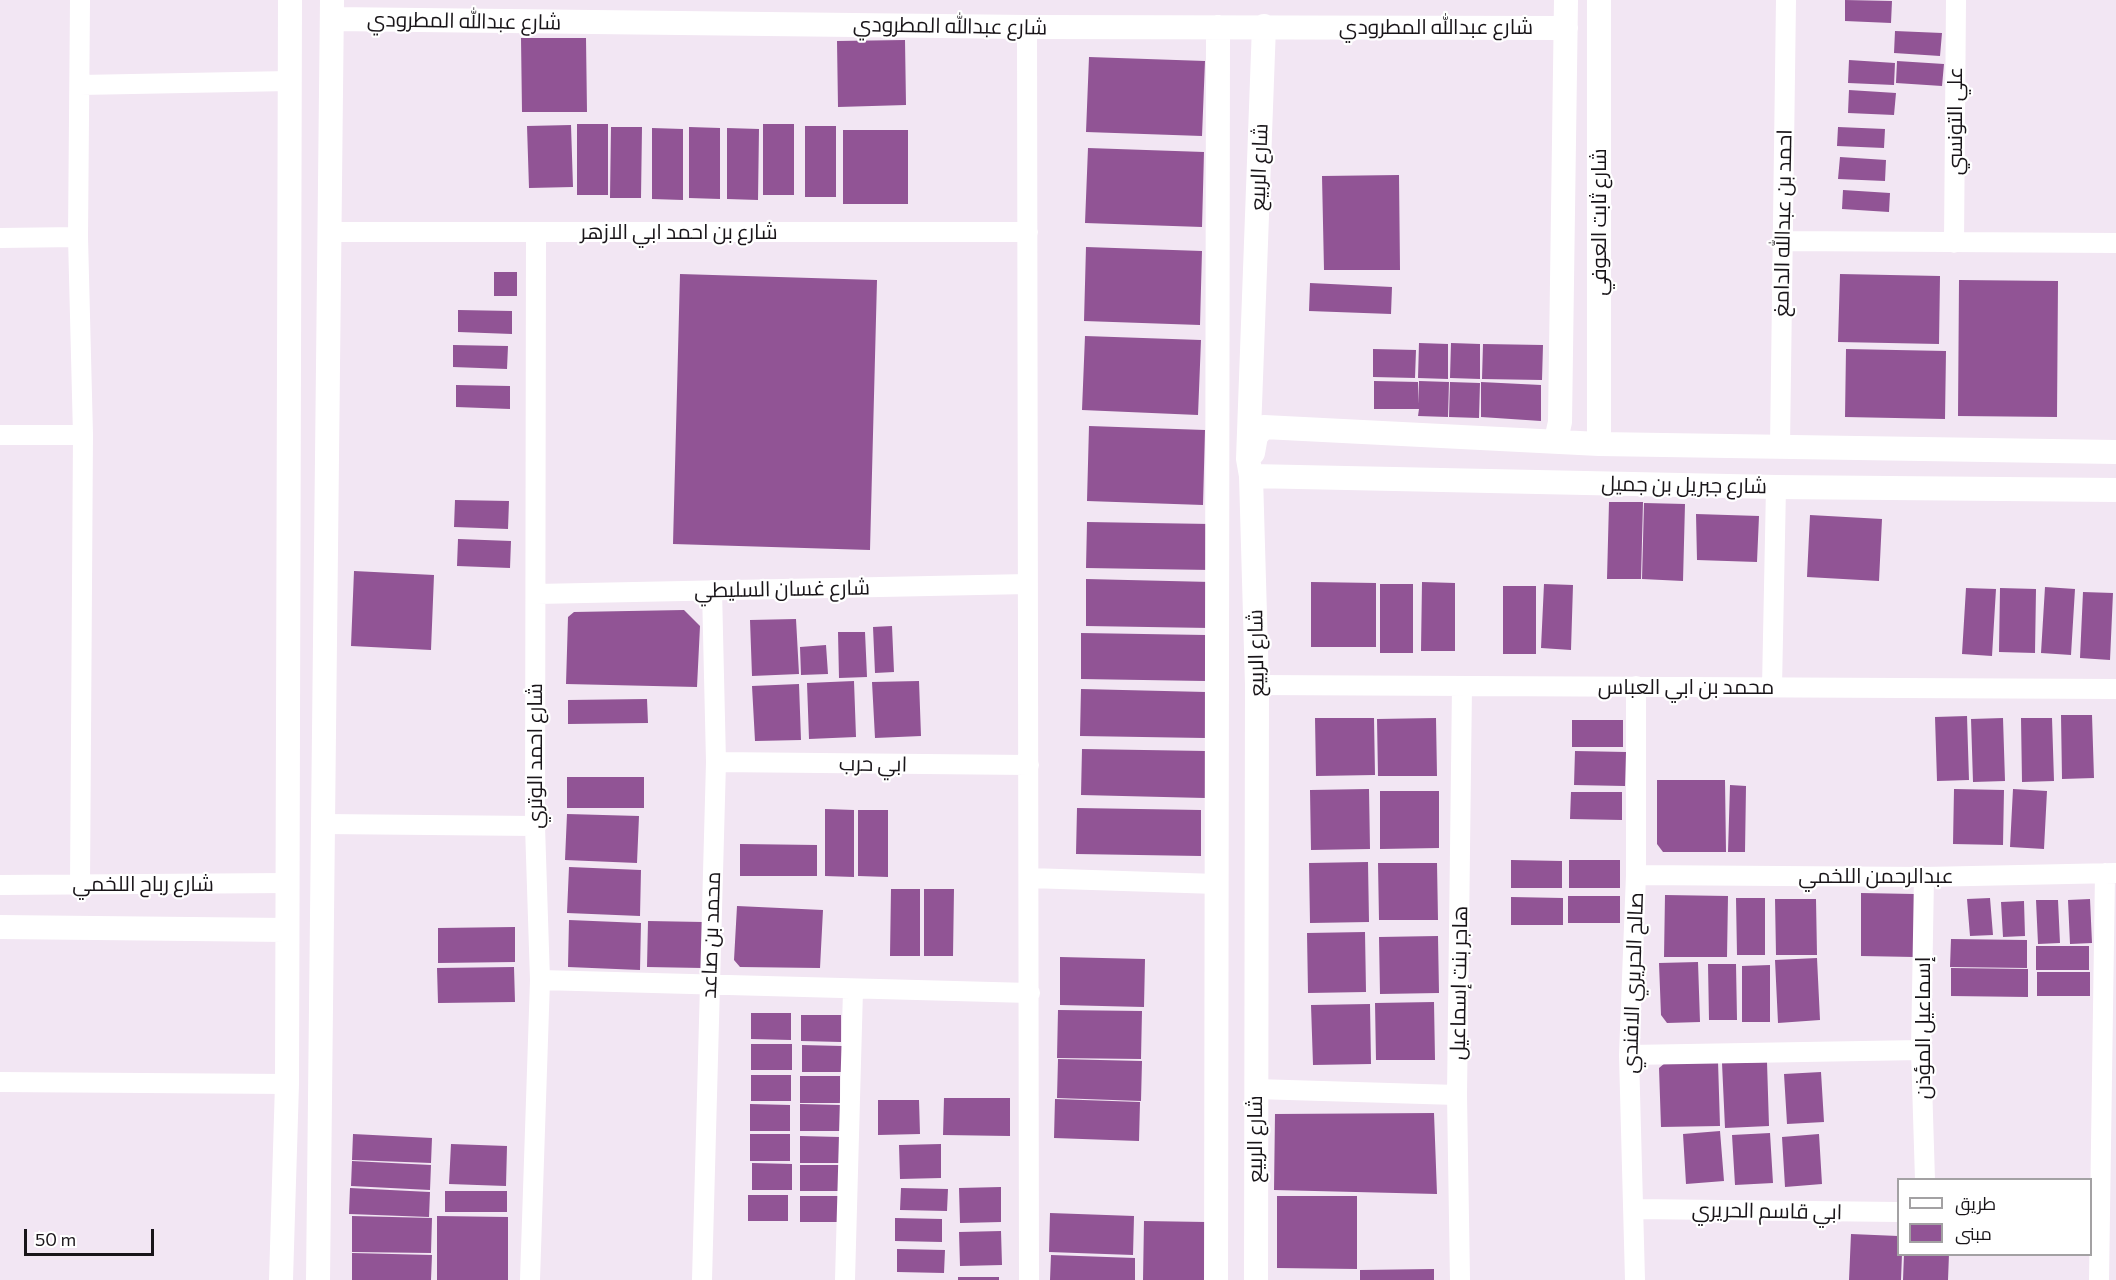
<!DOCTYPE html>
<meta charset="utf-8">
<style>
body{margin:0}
#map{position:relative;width:2116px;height:1280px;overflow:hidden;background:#f2e6f3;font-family:Commissioner,Cairo,sans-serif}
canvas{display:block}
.legend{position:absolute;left:1897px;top:1178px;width:195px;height:78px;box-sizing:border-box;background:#fff;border:2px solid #a3a1a3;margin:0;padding:8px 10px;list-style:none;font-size:18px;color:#191519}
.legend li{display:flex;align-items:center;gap:12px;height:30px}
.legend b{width:30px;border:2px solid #a3a1a3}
.scale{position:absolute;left:24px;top:1229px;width:130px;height:27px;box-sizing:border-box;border:3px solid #191519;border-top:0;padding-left:8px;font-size:18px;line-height:21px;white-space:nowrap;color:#191519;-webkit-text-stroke:4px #fff;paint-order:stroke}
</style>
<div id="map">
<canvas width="2116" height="1280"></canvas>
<ul class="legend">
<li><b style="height:8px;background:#fff"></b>طريق</li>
<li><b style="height:16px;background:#915495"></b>مبنى</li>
</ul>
<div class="scale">50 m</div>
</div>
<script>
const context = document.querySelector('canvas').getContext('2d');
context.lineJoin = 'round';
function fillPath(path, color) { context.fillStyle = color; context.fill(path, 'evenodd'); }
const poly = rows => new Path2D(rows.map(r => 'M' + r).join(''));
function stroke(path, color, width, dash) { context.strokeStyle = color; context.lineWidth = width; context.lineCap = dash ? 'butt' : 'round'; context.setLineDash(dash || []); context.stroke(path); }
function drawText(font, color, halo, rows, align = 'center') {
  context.font = font + ' Commissioner,Cairo,sans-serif'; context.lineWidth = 4.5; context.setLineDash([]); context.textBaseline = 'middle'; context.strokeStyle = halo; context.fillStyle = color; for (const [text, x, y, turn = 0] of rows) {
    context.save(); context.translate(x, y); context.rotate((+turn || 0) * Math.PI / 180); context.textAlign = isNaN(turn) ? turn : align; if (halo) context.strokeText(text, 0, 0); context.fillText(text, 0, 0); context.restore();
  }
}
const building = poly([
 [1845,0,1892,1,1891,23,1845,21],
 [1895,31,1942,33,1940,56,1894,53],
 [521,38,586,38,587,112,522,112],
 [905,40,906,105,838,107,837,41],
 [1089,57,1205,61,1202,136,1086,132],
 [1849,60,1895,63,1894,85,1848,83],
 [1897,61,1944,64,1942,86,1896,83],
 [1849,90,1896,93,1894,115,1848,113],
 [577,124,608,124,608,195,577,195],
 [763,124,794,124,794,195,763,195],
 [571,125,573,187,529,188,527,126],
 [805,126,836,126,836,197,805,197],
 [611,127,642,127,641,198,610,198],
 [689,127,720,128,720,199,689,198],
 [1838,127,1885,129,1884,148,1837,146],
 [652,128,683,129,683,200,652,199],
 [727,128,759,129,758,200,727,199],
 [843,130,908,130,908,204,843,204],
 [1088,148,1204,152,1202,227,1085,223],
 [1840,157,1886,160,1885,181,1838,179],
 [1399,175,1400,270,1324,270,1322,176],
 [1843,190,1890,193,1889,212,1842,209],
 [1086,247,1202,251,1200,325,1084,321],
 [494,272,517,272,517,296,494,296],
 [680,274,877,280,870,550,673,544],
 [1840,274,1940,276,1939,344,1838,342],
 [1959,280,2058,281,2057,417,1958,416],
 [1310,283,1392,287,1391,314,1309,311],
 [458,310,512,311,512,334,458,332],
 [1085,336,1201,340,1198,415,1082,410],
 [1419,343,1448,344,1448,379,1418,378],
 [1451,343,1480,344,1480,379,1450,378],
 [1483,344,1543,345,1542,380,1482,379],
 [453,345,508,346,507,369,453,367],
 [1373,349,1416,350,1415,378,1373,377],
 [1846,349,1946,351,1945,419,1845,417],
 [1374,381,1418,382,1419,404,1419,381,1449,382,1448,417,1418,416,1419,409,1374,409],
 [1450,382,1480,383,1479,418,1449,417],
 [1481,382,1541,385,1541,421,1481,417],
 [456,385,510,386,510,409,456,407],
 [1089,426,1205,430,1203,505,1087,501],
 [455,500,509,501,508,529,454,527],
 [1609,502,1643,502,1641,579,1607,579],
 [1644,503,1685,504,1683,581,1642,579],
 [1696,514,1759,516,1757,562,1697,560],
 [1810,515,1882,519,1879,581,1807,577],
 [1087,522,1211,524,1211,570,1086,568],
 [458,539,511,541,510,568,457,566],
 [354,571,434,575,431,650,351,646],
 [1086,579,1211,582,1210,628,1086,626],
 [1311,582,1376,583,1376,647,1311,647],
 [1422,582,1455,583,1455,651,1421,651],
 [1380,584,1413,584,1413,653,1380,653],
 [1544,584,1573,585,1571,650,1541,648],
 [1503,586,1536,586,1536,654,1503,654],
 [2045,587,2075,589,2071,655,2041,653],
 [1966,588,1996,589,1992,656,1962,654],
 [2000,588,2036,589,2035,653,1999,652],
 [2083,592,2113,593,2110,660,2080,658],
 [684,610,700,626,697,687,566,684,568,617,574,612],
 [796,619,799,674,752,676,750,620],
 [892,626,894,672,875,673,873,627],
 [838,632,865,632,867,677,839,678],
 [1081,633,1206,635,1205,681,1081,679],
 [826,645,828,674,801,675,800,647],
 [854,681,856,737,809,739,807,683],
 [919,681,921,736,875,738,872,682],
 [799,684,801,740,755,741,752,686],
 [1081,689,1206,692,1205,738,1080,736],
 [647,699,648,723,568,724,568,700],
 [2061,715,2092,715,2094,778,2062,779],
 [1967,716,1969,780,1937,781,1935,717],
 [1315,718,1374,718,1375,775,1316,776],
 [1436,718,1437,776,1378,776,1377,719],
 [2003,718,2005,781,1973,782,1971,719],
 [2021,718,2052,718,2054,781,2022,782],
 [1572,720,1623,720,1623,747,1572,747],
 [1082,749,1206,751,1205,798,1081,795],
 [1575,751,1626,752,1625,786,1574,785],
 [567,777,644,777,644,808,567,808],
 [1657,780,1725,780,1726,852,1663,852,1657,844],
 [1730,785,1746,786,1745,852,1728,852],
 [1369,789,1370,849,1311,850,1310,790],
 [1954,789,2004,790,2003,845,1953,844],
 [2013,789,2047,791,2044,849,2010,847],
 [1380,791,1439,791,1439,848,1380,849],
 [1571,792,1622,792,1622,820,1570,819],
 [1077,808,1201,810,1201,856,1076,854],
 [825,809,854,810,854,877,825,876],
 [858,810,888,810,888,877,858,876],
 [567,814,639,816,637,863,565,860],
 [740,844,817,845,817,876,740,876],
 [1511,860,1562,861,1562,888,1511,888],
 [1569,860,1620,860,1620,888,1569,888],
 [1368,862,1369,922,1310,923,1309,863],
 [1378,863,1437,863,1438,920,1379,920],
 [569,867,641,870,640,916,567,913],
 [891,889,920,889,920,956,890,956],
 [924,889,954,889,953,956,924,956],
 [1861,893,1914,894,1914,957,1861,956],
 [1665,895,1728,896,1727,957,1664,957],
 [1568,896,1620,896,1620,923,1568,923],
 [1511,897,1563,898,1563,925,1511,925],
 [1736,898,1765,898,1765,955,1737,955],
 [1990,898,1993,935,1970,936,1967,899],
 [1775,899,1816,899,1817,955,1776,955],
 [2090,899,2092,943,2070,944,2068,900],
 [2036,900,2058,900,2060,943,2038,944],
 [2024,901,2025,936,2003,937,2001,902],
 [737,906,823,910,820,968,740,967,734,960],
 [569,920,641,923,640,970,568,967],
 [648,921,703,922,702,968,647,967],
 [515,927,515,962,438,963,438,928],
 [1365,932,1366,992,1308,993,1307,933],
 [1438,936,1439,993,1380,994,1379,937],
 [1951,939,2027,940,2027,968,1950,967],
 [2036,946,2089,946,2089,970,2036,970],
 [1060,957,1145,959,1144,1007,1060,1005],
 [1817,958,1820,1020,1778,1023,1775,960],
 [1698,962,1700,1022,1667,1023,1661,1015,1659,963],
 [1708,964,1736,964,1737,1020,1709,1020],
 [1770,965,1770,1022,1742,1022,1742,966],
 [514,967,515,1002,438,1003,437,968],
 [1951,968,2028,969,2028,997,1951,996],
 [2037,972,2090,972,2090,996,2037,996],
 [1434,1002,1435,1060,1376,1060,1375,1003],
 [1370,1004,1371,1064,1313,1065,1311,1005],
 [1058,1010,1142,1011,1141,1059,1057,1058],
 [751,1013,791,1013,791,1040,751,1039],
 [801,1015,841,1015,841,1042,801,1041],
 [751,1044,792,1044,792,1070,751,1070],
 [802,1045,842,1046,842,1072,802,1072],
 [1058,1059,1142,1061,1141,1101,1057,1098],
 [1718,1061,1720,1126,1661,1127,1659,1068,1665,1063],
 [1767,1062,1769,1126,1725,1128,1722,1063],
 [1821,1072,1824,1122,1787,1124,1784,1074],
 [751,1075,791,1075,791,1101,751,1101],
 [800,1076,840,1076,840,1103,800,1103],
 [944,1098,1010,1098,1010,1136,943,1135],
 [1055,1099,1140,1102,1139,1141,1054,1138],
 [878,1100,919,1100,920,1134,878,1135],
 [750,1104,790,1105,790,1131,750,1131],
 [800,1104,840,1105,840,1131,800,1131],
 [1434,1113,1437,1194,1274,1190,1275,1114],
 [1720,1131,1724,1181,1686,1184,1683,1134],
 [1770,1133,1773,1183,1735,1185,1732,1135],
 [353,1134,432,1138,431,1163,352,1160],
 [750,1134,790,1134,790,1161,750,1161],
 [1819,1134,1822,1184,1785,1187,1782,1137],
 [800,1136,840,1137,840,1163,800,1163],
 [451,1144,507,1146,506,1186,449,1184],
 [941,1144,941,1178,900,1179,899,1145],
 [352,1161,431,1165,430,1190,351,1186],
 [752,1163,792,1164,792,1190,752,1190],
 [800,1165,840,1165,840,1191,800,1191],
 [1001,1187,1001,1222,960,1223,959,1188],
 [350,1188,430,1192,429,1217,349,1214],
 [901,1188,948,1189,947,1211,900,1210],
 [445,1191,507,1191,507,1212,445,1212],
 [748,1195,788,1195,788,1221,748,1221],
 [800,1196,840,1196,840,1222,800,1222],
 [1277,1196,1357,1196,1357,1269,1277,1268],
 [1050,1213,1134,1216,1133,1255,1049,1252],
 [352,1216,432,1218,431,1253,352,1252],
 [437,1216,508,1217,508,1280,437,1280],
 [895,1218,942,1219,942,1242,895,1241],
 [1144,1221,1206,1222,1205,1280,1143,1280],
 [1001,1231,1002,1265,960,1266,959,1232],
 [1851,1234,1898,1236,1898,1254,1902,1254,1901,1280,1849,1280],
 [897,1249,945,1250,944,1273,897,1272],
 [352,1253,432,1255,431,1280,352,1280],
 [1904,1254,1949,1254,1948,1280,1903,1280],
 [1051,1255,1135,1258,1135,1280,1050,1280],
 [1434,1269,1434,1280,1360,1280,1360,1270],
 [958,1277,999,1277,999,1280,958,1280]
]);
const minor = poly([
 [1027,27,1029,1280],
 [80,85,290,81],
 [331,232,1028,232],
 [0,238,78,237],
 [1783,241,2116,243],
 [1954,243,1956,0],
 [0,435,83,435],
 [1780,446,1786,0],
 [536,594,1028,584],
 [1257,685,2116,689],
 [1772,687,1776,487],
 [716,762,1029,765],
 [324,824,535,826],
 [1636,875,1924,877,2116,873],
 [1924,877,1921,1050,1925,1180],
 [1029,878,1217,884],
 [80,884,83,435,78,237,80,0],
 [0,885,287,883],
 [540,980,1030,993],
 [1629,1055,1921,1050],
 [0,1082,287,1084],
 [1255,1089,1457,1095],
 [1635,1209,1898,1212],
 [530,1280,540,980,535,826,536,232],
 [702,1280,716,762,712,590],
 [845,1280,853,990],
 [1460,1280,1457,1095,1462,686],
 [1635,1280,1629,1055,1636,875,1636,686],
 [2099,1280,2105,873]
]);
const tertiary = poly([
 [333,19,1027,27,1566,28],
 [1556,440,1560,422,1566,0],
 [1599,444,1599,0],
 [1253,453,1256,436,1264,427,1599,444,2116,452],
 [1251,476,1776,487,2116,490],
 [0,927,286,930],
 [281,1280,287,1084,290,0],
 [318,1280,332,0],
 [1216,1280,1218,27],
 [1256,1280,1257,685,1251,476,1248,459,1264,26]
]);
const streetNames = [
 ["شارع عبدالله المطرودي",464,21,1],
 ["شارع عبدالله المطرودي",950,26,1],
 ["شارع عبدالله المطرودي",1436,27],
 ["علي التونسي",1955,121,-90],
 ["شارع الربيع",1259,167,-88],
 ["شارع ثابت العوفي",1599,222,-90],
 ["احمد بن عبدالله الدامغ",1783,223,-89],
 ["شارع بن احمد ابي الازهر",679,232],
 ["شارع جبريل بن جميل",1684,485,1],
 ["شارع غسان السليطي",782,589,-1],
 ["شارع الربيع",1256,653,-91],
 ["محمد بن ابي العباس",1686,687],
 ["شارع احمد الوتري",535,756,-90],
 ["ابي حرب",873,764,1],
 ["عبدالرحمن اللخمي",1876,876],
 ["شارع رباح اللخمي",143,884],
 ["محمد بن صاعد",711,935,-88],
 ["هاجر بنت إسماعيل",1459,983,-89],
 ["صالح الحريري الافندي",1633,983,-88],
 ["إسماعيل المؤذن",1923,1028,-90],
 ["شارع الربيع",1255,1139,-90],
 ["ابي قاسم الحريري",1767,1211,1]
];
fillPath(building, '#915495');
stroke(minor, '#fff', 20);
stroke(tertiary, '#fff', 24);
drawText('21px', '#191519', '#fff', streetNames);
</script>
